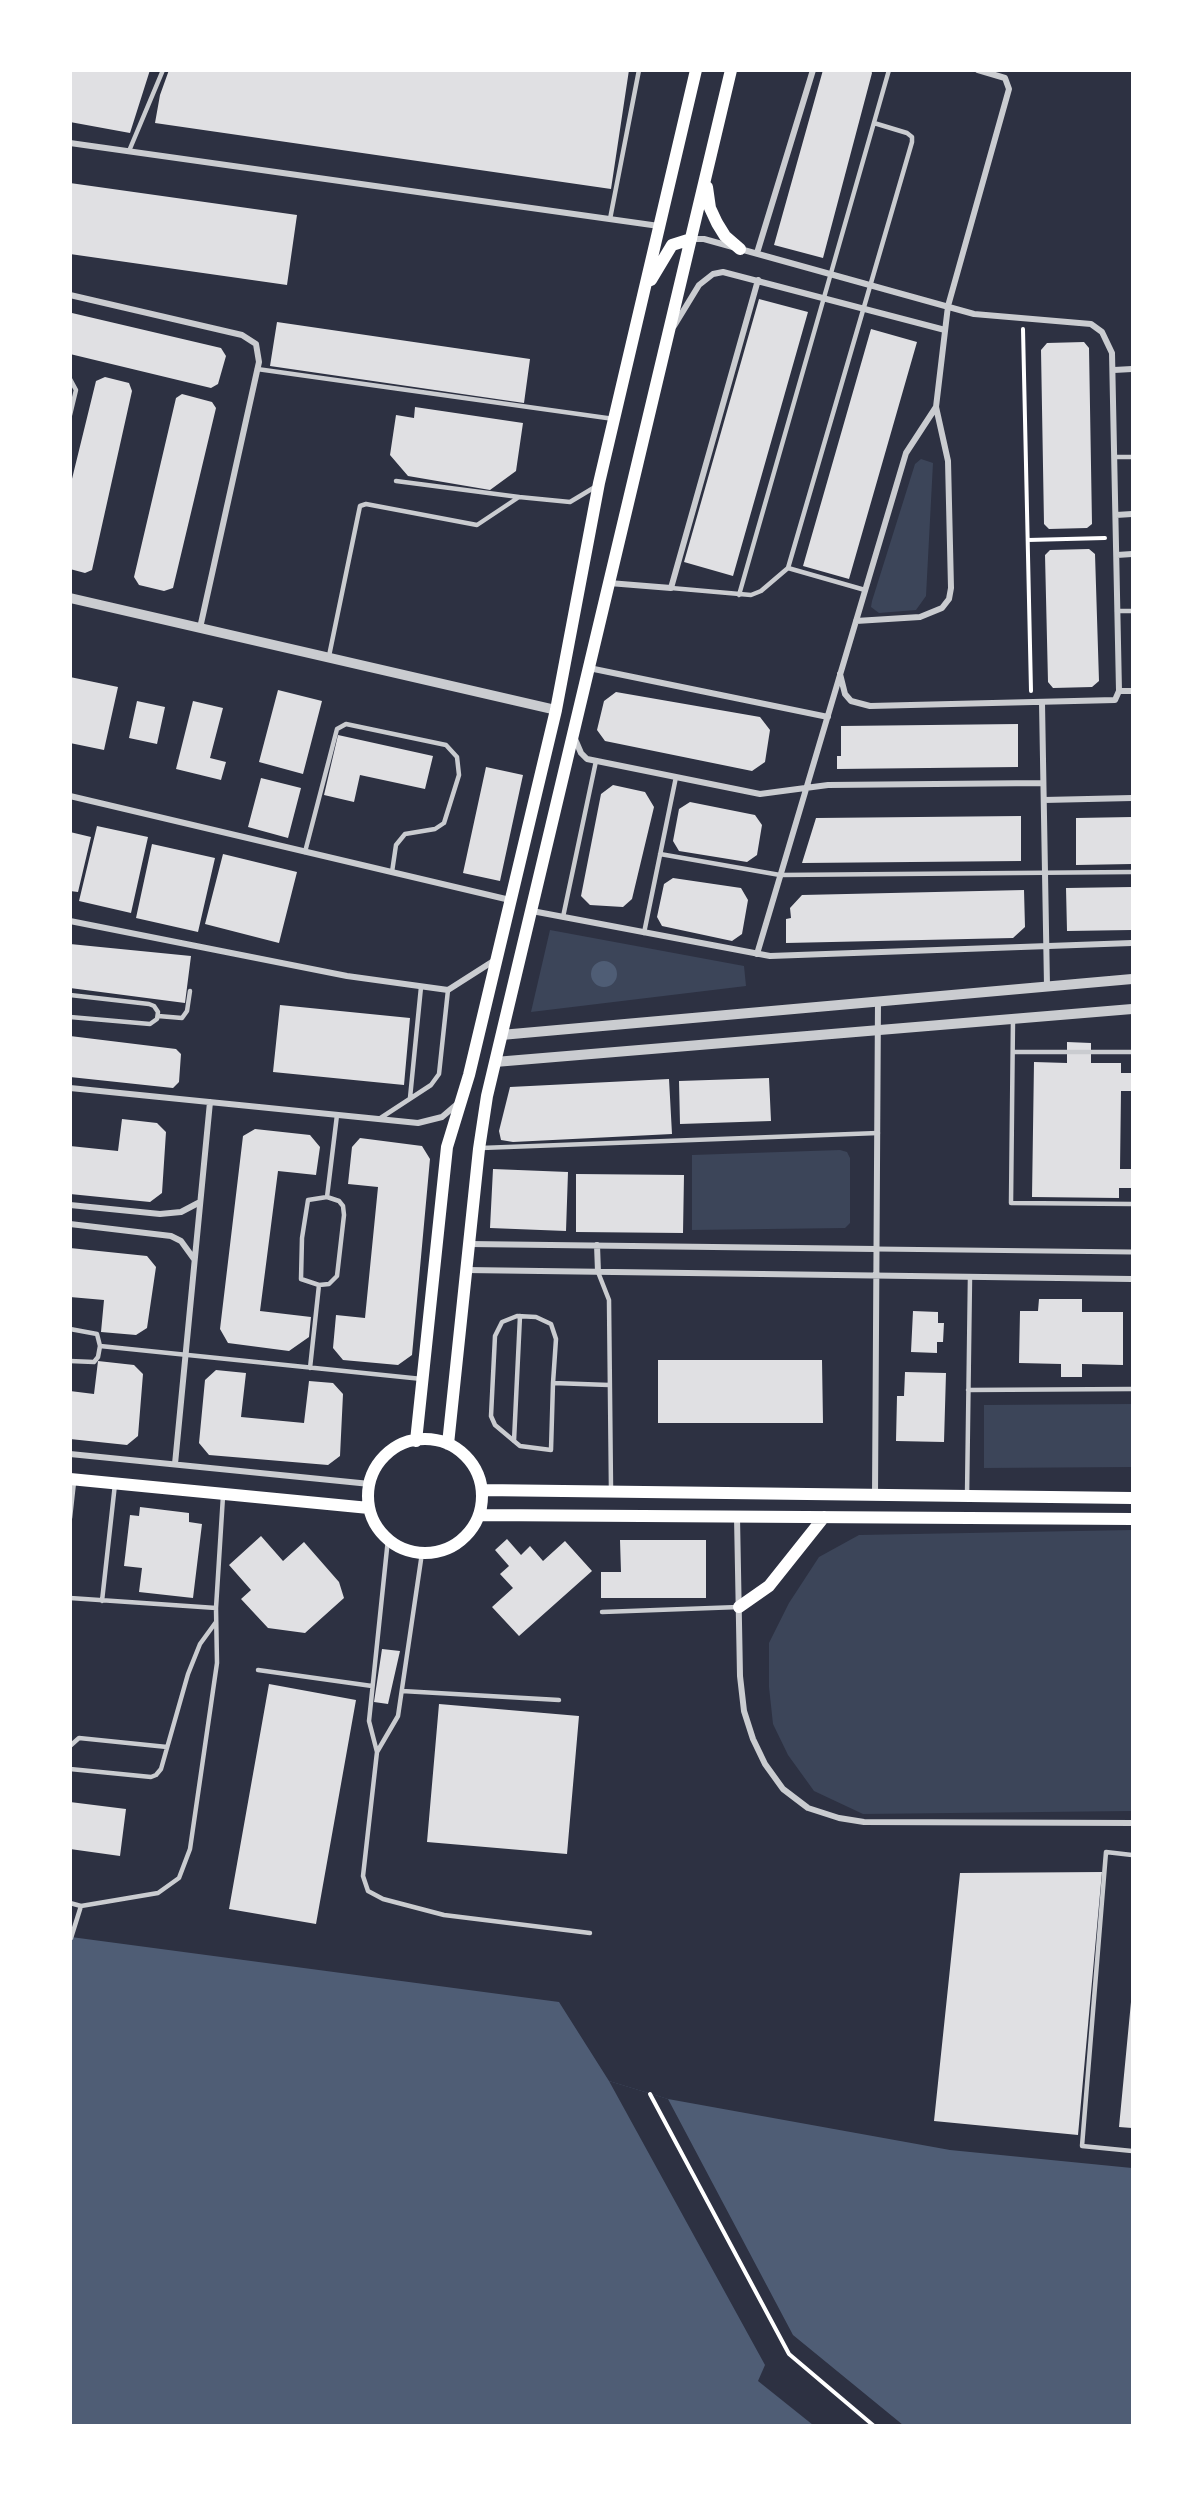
<!DOCTYPE html>
<style>
body{margin:0}
#map{position:relative;width:1203px;height:2496px;overflow:hidden;background:#2d3142;font-family:"Libre Baskerville",serif}
canvas{display:block}
.frame{position:absolute;inset:0;border:72px solid #fff;pointer-events:none}
</style>
<div id="map">
<canvas width="1203" height="2496"></canvas>
<div class="frame"></div>
</div>
<script>
const context = document.querySelector('canvas').getContext('2d');
context.lineJoin = 'round';
function fillPath(path, color) { context.fillStyle = color; context.fill(path, 'evenodd'); }
const poly = rows => new Path2D(rows.map(r => 'M' + r).join(''));
function stroke(path, color, width, dash) { context.strokeStyle = color; context.lineWidth = width; context.lineCap = dash ? 'butt' : 'round'; context.setLineDash(dash || []); context.stroke(path); }
const green = poly([
 [921,459,933,463,926,596,916,610,879,613,871,607,872,601,915,464],
 [550,930,744,966,746,986,531,1012],
 [840,1150,847,1152,850,1158,850,1223,845,1228,692,1230,692,1155],
 [1132,1404,1132,1467,984,1468,984,1405],
 [1132,1530,1132,1811,863,1814,814,1791,788,1755,773,1724,769,1687,769,1643,789,1603,819,1557,859,1535]
]);
const water = poly([
 '591 974a13 13 0 1 1 26 0a13 13 0 1 1-26 0Z',
 [71,1937,559,2002,609,2081,668,2099,950,2150,1132,2168,1132,2425,71,2426]
]);
const pier = poly([
 [609,2081,668,2099,793,2335,903,2425,813,2425,758,2381,765,2365]
]);
const building = poly([
 [70,70,150,70,130,133,70,122],
 [169,70,629,70,611,189,155,123,160,95],
 [823,70,871,70,872,73,823,258,774,245],
 [70,183,297,215,287,285,70,254],
 [759,299,808,312,733,576,684,562],
 [72,313,221,348,226,356,218,384,211,388,70,354],
 [277,322,530,359,524,403,270,366],
 [871,329,917,342,849,579,803,566],
 [1084,342,1089,348,1092,524,1087,528,1049,529,1044,524,1041,350,1047,343],
 [105,377,129,383,132,391,92,570,85,573,70,569,70,487,96,381],
 [182,394,212,402,216,408,173,588,164,591,139,585,134,577,176,398],
 [415,407,523,423,516,471,490,490,408,476,390,455,396,415,414,418],
 [1089,549,1095,554,1099,681,1092,687,1053,688,1048,682,1045,555,1050,550],
 [70,677,118,687,104,750,70,743],
 [278,690,322,701,303,774,259,762],
 [616,692,760,717,770,730,765,762,752,771,605,741,597,730,604,701],
 [137,701,165,707,157,744,129,738],
 [193,701,223,708,210,758,226,762,221,780,176,769],
 [1018,724,1018,767,837,769,837,756,841,756,841,726],
 [338,735,433,756,425,789,360,775,354,802,324,795],
 [486,767,523,775,500,881,463,873],
 [261,778,301,788,288,838,248,827],
 [613,785,645,792,654,807,632,899,623,907,590,905,581,896,601,794],
 [690,802,755,815,762,825,757,855,747,862,679,851,673,841,679,809],
 [1021,816,1021,861,802,863,816,818],
 [1132,817,1132,864,1076,865,1076,818],
 [97,826,148,837,131,913,79,901],
 [70,832,91,837,78,892,70,891],
 [152,844,215,858,198,932,136,918],
 [223,854,297,872,279,943,205,924],
 [673,878,741,888,748,900,742,934,732,941,662,926,657,917,664,884],
 [1132,887,1132,930,1067,931,1066,888],
 [1024,890,1025,927,1013,938,786,943,786,919,791,918,790,908,802,895],
 [70,944,191,956,185,1003,70,988],
 [280,1005,410,1018,404,1085,273,1072],
 [70,1036,176,1049,181,1054,179,1082,173,1088,70,1077],
 [1067,1042,1091,1043,1091,1063,1121,1063,1121,1073,1132,1073,1132,1091,1121,1091,1120,1169,1132,1169,1132,1188,1119,1188,1119,1198,1032,1197,1034,1062,1067,1063],
 [769,1078,771,1121,680,1124,679,1081],
 [669,1079,672,1134,513,1142,501,1140,499,1131,510,1087],
 [122,1119,157,1123,166,1132,162,1193,150,1202,70,1194,70,1146,118,1151],
 [255,1129,310,1135,320,1147,316,1175,278,1171,260,1311,311,1317,309,1337,289,1351,228,1343,220,1329,243,1136],
 [360,1138,422,1146,430,1159,412,1355,398,1365,343,1360,333,1348,336,1315,365,1318,378,1187,348,1184,352,1147],
 [493,1169,568,1172,566,1231,490,1228],
 [576,1174,684,1175,683,1233,576,1232],
 [70,1248,147,1256,156,1267,147,1328,136,1335,101,1332,104,1300,70,1297],
 [1039,1299,1082,1299,1082,1312,1123,1312,1123,1365,1082,1364,1082,1377,1061,1377,1061,1364,1019,1363,1020,1311,1038,1311],
 [913,1311,938,1312,938,1323,944,1323,943,1342,937,1342,937,1353,911,1352],
 [658,1360,822,1360,823,1423,658,1423],
 [98,1361,134,1365,143,1374,138,1436,127,1445,70,1439,70,1391,94,1394],
 [216,1370,246,1373,241,1417,304,1423,309,1381,333,1383,343,1394,340,1456,328,1465,209,1455,199,1443,205,1380],
 [905,1372,946,1373,944,1442,896,1441,897,1396,904,1396],
 [140,1507,189,1513,189,1522,202,1524,193,1598,139,1592,142,1568,124,1566,130,1515,139,1516],
 [261,1536,283,1561,304,1542,339,1582,344,1598,305,1633,268,1628,241,1599,251,1590,229,1565],
 [507,1539,521,1555,530,1546,543,1561,565,1541,592,1571,519,1636,492,1607,513,1588,500,1574,509,1566,495,1550],
 [620,1540,706,1540,706,1598,601,1598,601,1572,621,1572],
 [382,1649,400,1651,388,1704,374,1702],
 [269,1684,356,1700,316,1924,229,1909],
 [439,1704,579,1716,567,1854,427,1842],
 [70,1802,126,1809,120,1856,70,1849],
 [1102,1872,1078,2135,934,2121,960,1873],
 [1131,2002,1132,2002,1132,2128,1119,2127]
]);
const path = poly([
 [1023,329,1031,691],
 [1028,540,1105,538],
 [650,2094,789,2354,874,2426]
]);
const service = poly([
 [129,151,163,70],
 [610,219,639,70],
 [257,369,614,419],
 [70,379,76,390,70,415],
 [1115,457,1132,457],
 [519,497,570,502,595,487],
 [788,568,865,590],
 [671,588,751,595,761,591,788,568,912,142,912,137,907,133,874,123],
 [739,595,889,70],
 [1117,611,1132,611],
 [329,656,360,506,366,504,477,525,519,497,396,481],
 [305,852,337,729,346,724,446,745,457,757,459,775,444,823,435,829,405,834,396,845,392,872],
 [660,854,780,875,1132,872],
 [563,917,596,761],
 [644,933,676,777],
 [70,995,149,1004,154,1006,158,1012,157,1019,150,1024,70,1017],
 [158,1016,182,1018,187,1011,190,991],
 [1013,1019,1011,1203,1132,1204],
 [1013,1052,1132,1052],
 [410,1098,421,987],
 [379,1119,431,1085,439,1074,448,990],
 [481,1148,878,1133],
 [327,1197,339,1201,343,1206,344,1215,337,1276,329,1284,319,1285,301,1279,302,1238,308,1200,327,1197],
 [327,1197,337,1115],
 [598,1272,609,1300,611,1489],
 [70,1329,97,1334,100,1346,422,1379],
 [70,1361,94,1362,98,1357,100,1346],
 [310,1368,319,1285],
 [553,1383,551,1450,520,1446,495,1425,491,1416,495,1336,502,1322,517,1316,536,1317,551,1324,556,1339,553,1383,609,1385],
 [968,1390,1132,1389],
 [514,1441,520,1316],
 [967,1496,970,1277],
 [70,1518,74,1482],
 [388,1539,369,1721,377,1752,363,1876,368,1891,383,1899,444,1915,590,1933],
 [70,1598,216,1608],
 [102,1601,115,1484],
 [602,1612,739,1607],
 [258,1670,372,1686],
 [402,1691,559,1700],
 [70,1746,79,1738,167,1747],
 [377,1752,398,1716,422,1553],
 [70,1769,151,1777,156,1775,161,1769,188,1674,200,1644,216,1622],
 [1132,1855,1106,1852,1082,2146,1132,2151],
 [70,1903,81,1906,158,1893,179,1878,190,1849,217,1663,216,1608,223,1496],
 [71,1938,81,1906]
]);
const pedestrian = poly([
 [876,1249,1132,1252]
]);
const minor = poly([
 [70,143,659,226],
 [691,239,704,239,974,314,1091,324,1102,332,1112,353,1119,691,1115,700,870,706,851,701,845,694,840,674],
 [757,253,813,70],
 [70,295,242,335,256,344,259,362,200,628],
 [674,326,699,285,713,274,723,272,945,330],
 [1114,370,1132,369],
 [1116,515,1132,514],
 [1117,555,1132,554],
 [609,583,671,588,758,280],
 [856,621,920,617,942,608,949,599,951,588,948,461,936,407],
 [589,668,828,717],
 [1119,691,1132,691],
 [1042,703,1047,986],
 [575,739,581,753,587,759,760,794,828,785,1043,783],
 [70,796,510,900],
 [1044,800,1132,798],
 [532,911,770,956,1132,943],
 [70,921,347,976,448,990,495,960],
 [757,954,906,453,936,407,948,306,1009,89,1005,78,978,70],
 [70,1088,418,1123,442,1117,456,1105],
 [70,1205,160,1214,181,1212,200,1202],
 [70,1224,171,1236,181,1241,194,1259],
 [469,1244,876,1249],
 [597,1245,598,1272],
 [466,1270,1132,1279],
 [70,1454,370,1484],
 [175,1464,210,1102],
 [875,1495,878,1001],
 [737,1517,740,1676,744,1711,753,1739,765,1764,783,1789,808,1808,839,1818,864,1822,1132,1823]
]);
const tertiary = poly([
 [70,598,556,710],
 [501,1035,1132,979],
 [495,1062,1132,1009]
]);
const secondary = poly([
 [707,187,710,208,717,223,725,236,740,249],
 [651,280,672,245,691,239],
 '368 1496a57 57 0 1 1 114 0a57 57 0 1 1-114 0Z',
 [416,1441,447,1147,469,1075,556,710,599,483,696,70],
 [448,1444,479,1149,487,1096,731,70],
 [70,1479,369,1508],
 [482,1490,1132,1498],
 [479,1515,1132,1519],
 [739,1607,769,1586,824,1517]
]);
fillPath(green, '#3c4559');
fillPath(water, '#4f5d75');
fillPath(pier, '#2d3142');
fillPath(building, '#e0e0e3');
stroke(path, '#fff', 4);
stroke(service, '#caccd0', 4.5);
stroke(pedestrian, '#caccd0', 5);
stroke(minor, '#caccd0', 6);
stroke(tertiary, '#caccd0', 10);
stroke(secondary, '#fff', 12);
</script>
